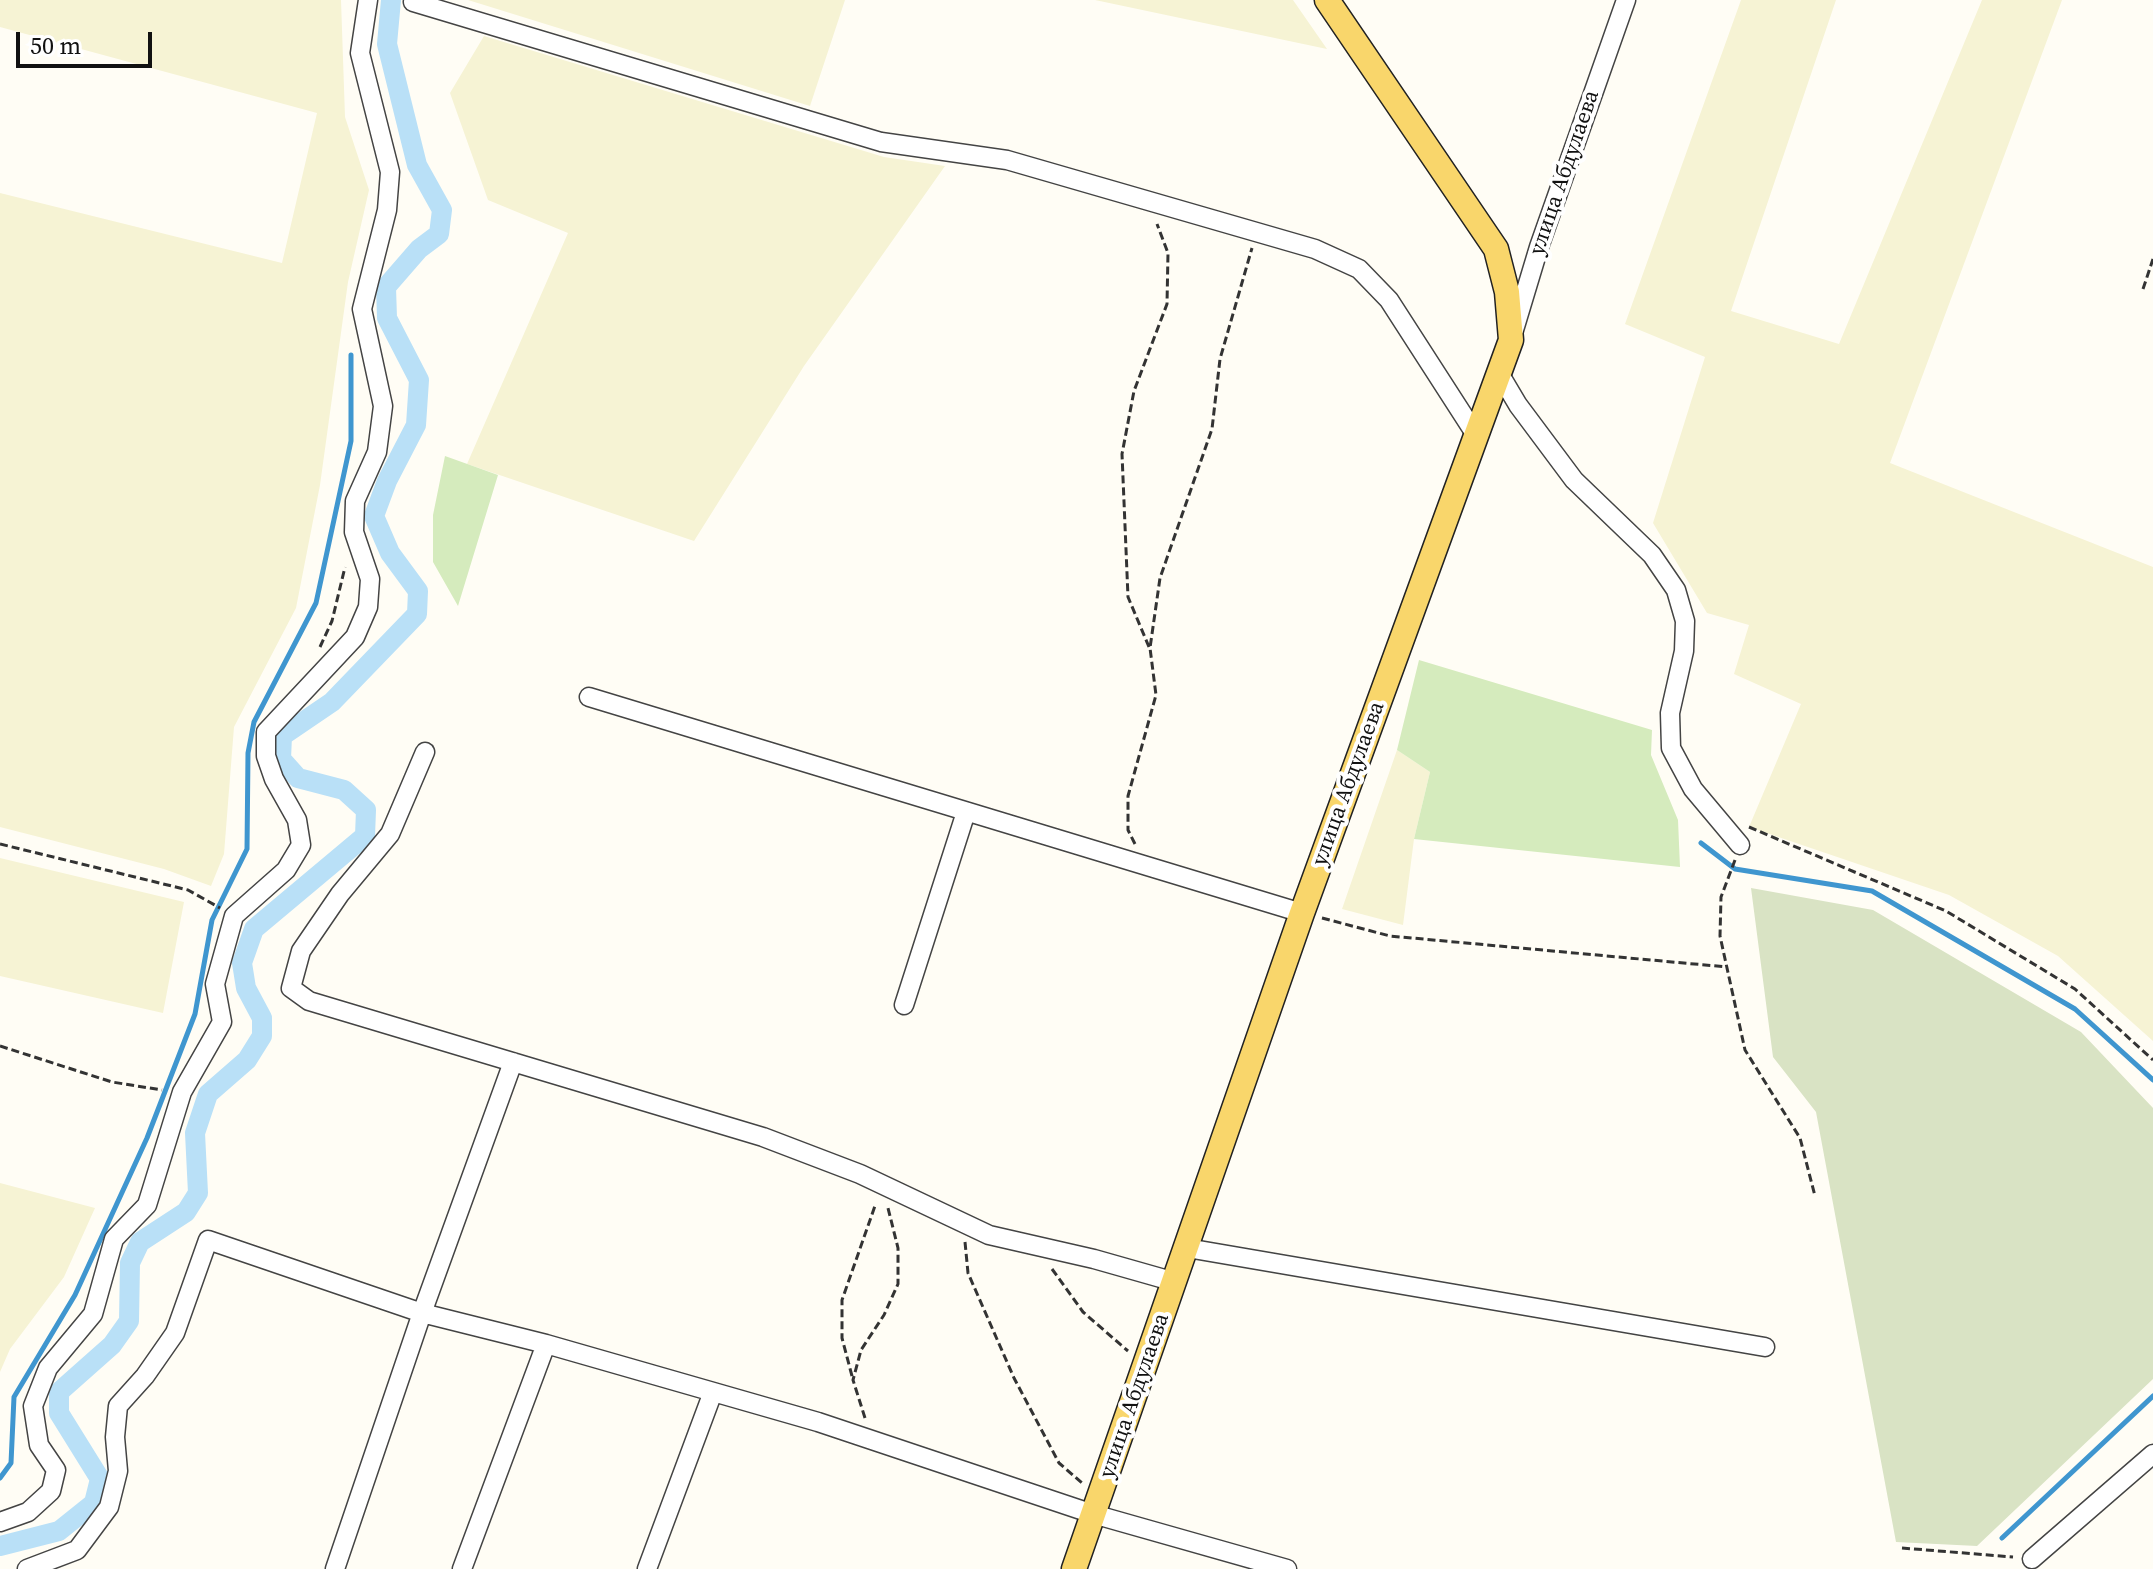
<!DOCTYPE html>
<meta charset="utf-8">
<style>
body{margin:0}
#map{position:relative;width:2153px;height:1569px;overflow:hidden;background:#fffdf5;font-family:"Source Serif 4",serif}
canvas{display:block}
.scale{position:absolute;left:16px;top:32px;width:136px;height:36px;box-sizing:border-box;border:4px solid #111;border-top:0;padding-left:10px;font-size:24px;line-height:28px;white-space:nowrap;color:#111;-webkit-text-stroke:6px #fff;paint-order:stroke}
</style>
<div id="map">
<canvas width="2153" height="1569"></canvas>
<div class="scale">50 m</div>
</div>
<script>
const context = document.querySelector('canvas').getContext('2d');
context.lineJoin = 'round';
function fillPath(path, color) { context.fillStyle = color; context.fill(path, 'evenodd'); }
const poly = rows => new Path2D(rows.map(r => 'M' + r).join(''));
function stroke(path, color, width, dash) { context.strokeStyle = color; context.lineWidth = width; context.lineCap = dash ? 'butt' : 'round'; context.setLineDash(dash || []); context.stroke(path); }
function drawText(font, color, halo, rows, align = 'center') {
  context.font = font + ' "Source Serif 4",serif'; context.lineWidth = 8; context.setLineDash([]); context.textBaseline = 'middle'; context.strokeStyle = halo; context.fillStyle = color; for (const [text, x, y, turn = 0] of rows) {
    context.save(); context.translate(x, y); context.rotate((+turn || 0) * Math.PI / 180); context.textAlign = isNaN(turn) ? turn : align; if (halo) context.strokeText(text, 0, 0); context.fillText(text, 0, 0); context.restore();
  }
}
const farmland = poly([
 [0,0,341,0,345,117,369,190,348,282,320,485,296,608,234,727,224,854,211,886,164,869,0,827,0,193,282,263,317,113,0,27],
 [468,0,845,0,810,106],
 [1095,0,1293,0,1327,49],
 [1741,0,1836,0,1731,311,1839,344,1982,0,2062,0,1890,463,2153,567,2153,1041,2058,956,1949,895,1749,827,1801,704,1734,674,1749,625,1707,613,1653,523,1705,357,1625,324],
 [484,36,884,157,945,166,804,366,694,541,467,464,568,233,488,200,450,93],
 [1397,750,1430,772,1414,839,1403,925,1342,909],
 [0,858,184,902,163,1013,0,976],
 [0,1183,95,1208,64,1277,10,1349,0,1372]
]);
const green = poly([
 [445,456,498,475,458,606,433,562,433,515],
 [1419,660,1652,730,1651,755,1678,820,1680,867,1414,839,1430,772,1397,750]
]);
const cemetery = poly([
 [1751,888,1873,910,2081,1032,2153,1108,2153,1379,1977,1546,1896,1542,1816,1112,1773,1057]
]);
const stream = poly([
 [1701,843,1735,869,1872,891,2075,1009,2153,1080],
 [0,1478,11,1463,14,1397,75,1295,147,1138,195,1014,212,920,247,849,248,753,254,722,316,603,351,441,351,355],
 [2002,1538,2153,1396]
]);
const canal = poly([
 [0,1546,59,1531,94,1503,100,1479,59,1413,59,1392,112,1345,129,1321,130,1263,140,1242,186,1212,198,1193,195,1133,208,1094,247,1060,262,1036,262,1018,246,988,242,963,254,929,365,836,366,810,344,790,298,778,281,759,282,736,332,702,417,614,418,591,390,553,374,516,387,481,416,425,419,380,387,318,386,287,419,249,439,234,442,210,417,165,387,44,391,0]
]);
const path = poly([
 [2143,289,2153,259],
 [320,647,332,621,345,567],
 [1149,647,1128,597,1122,454,1134,391,1167,304,1168,253,1157,224],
 [1749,827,1946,911,2075,989,2153,1060],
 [0,844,188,890,220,908],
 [1135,844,1128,830,1128,796,1156,695,1150,648,1160,578,1212,429,1220,359,1252,248],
 [1735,860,1721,897,1720,936,1745,1050,1800,1138,1815,1196],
 [1322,918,1390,936,1727,967],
 [0,1046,112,1082,162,1090],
 [965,1242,968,1273,1014,1378,1059,1463,1082,1483],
 [1052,1269,1083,1312,1128,1351],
 [852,1376,842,1338,842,1300,876,1203],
 [865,1418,853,1380,861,1350,884,1315,898,1284,898,1248,888,1208],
 [1902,1548,2013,1557]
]);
const minor = poly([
 [413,2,881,142,1007,160,1315,249,1359,269,1389,300,1476,435],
 [1514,330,1539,247,1626,0],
 [1499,373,1518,405,1574,480,1652,555,1676,590,1685,621,1684,651,1670,713,1671,748,1693,789,1740,845],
 [589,697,1302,913],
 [425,752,390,834,340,894,301,951,291,988,309,1001,763,1137,860,1174,989,1235,1094,1259,1175,1282],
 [904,1005,966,812],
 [1187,1248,1765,1347],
 [0,1522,28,1512,51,1491,56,1470,39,1445,33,1406,48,1368,93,1314,114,1239,147,1205,182,1092,222,1022,215,984,234,916,286,870,301,845,297,820,274,779,266,756,266,732,355,637,368,607,370,579,354,532,355,501,377,452,383,406,362,309,387,210,390,172,360,53,368,0],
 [2032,1559,2153,1454],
 [27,1569,77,1550,109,1507,118,1471,115,1437,118,1406,145,1376,175,1333,208,1240,422,1313,546,1344,818,1422,1093,1514,1287,1569],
 [335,1569,422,1313,513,1062],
 [462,1569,546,1344],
 [647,1569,713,1392]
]);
const major = poly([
 [1074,1569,1302,913,1511,340,1507,292,1496,249,1327,0]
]);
const streetNames = [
 ["улица Абдулаева",1565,173,-71],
 ["улица Абдулаева",1349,784,-70],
 ["улица Абдулаева",1135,1396,-71]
];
fillPath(farmland, '#f6f3d4');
fillPath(green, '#d5ebbd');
fillPath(cemetery, '#d9e3c4');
stroke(stream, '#3f96cf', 5);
stroke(canal, '#b9e0f7', 20);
stroke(minor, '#444', 21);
stroke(major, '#222', 27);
stroke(path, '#333', 3, [8, 4]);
stroke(minor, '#fff', 18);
stroke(major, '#f9d66b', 24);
drawText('22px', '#111', '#fff', streetNames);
</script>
